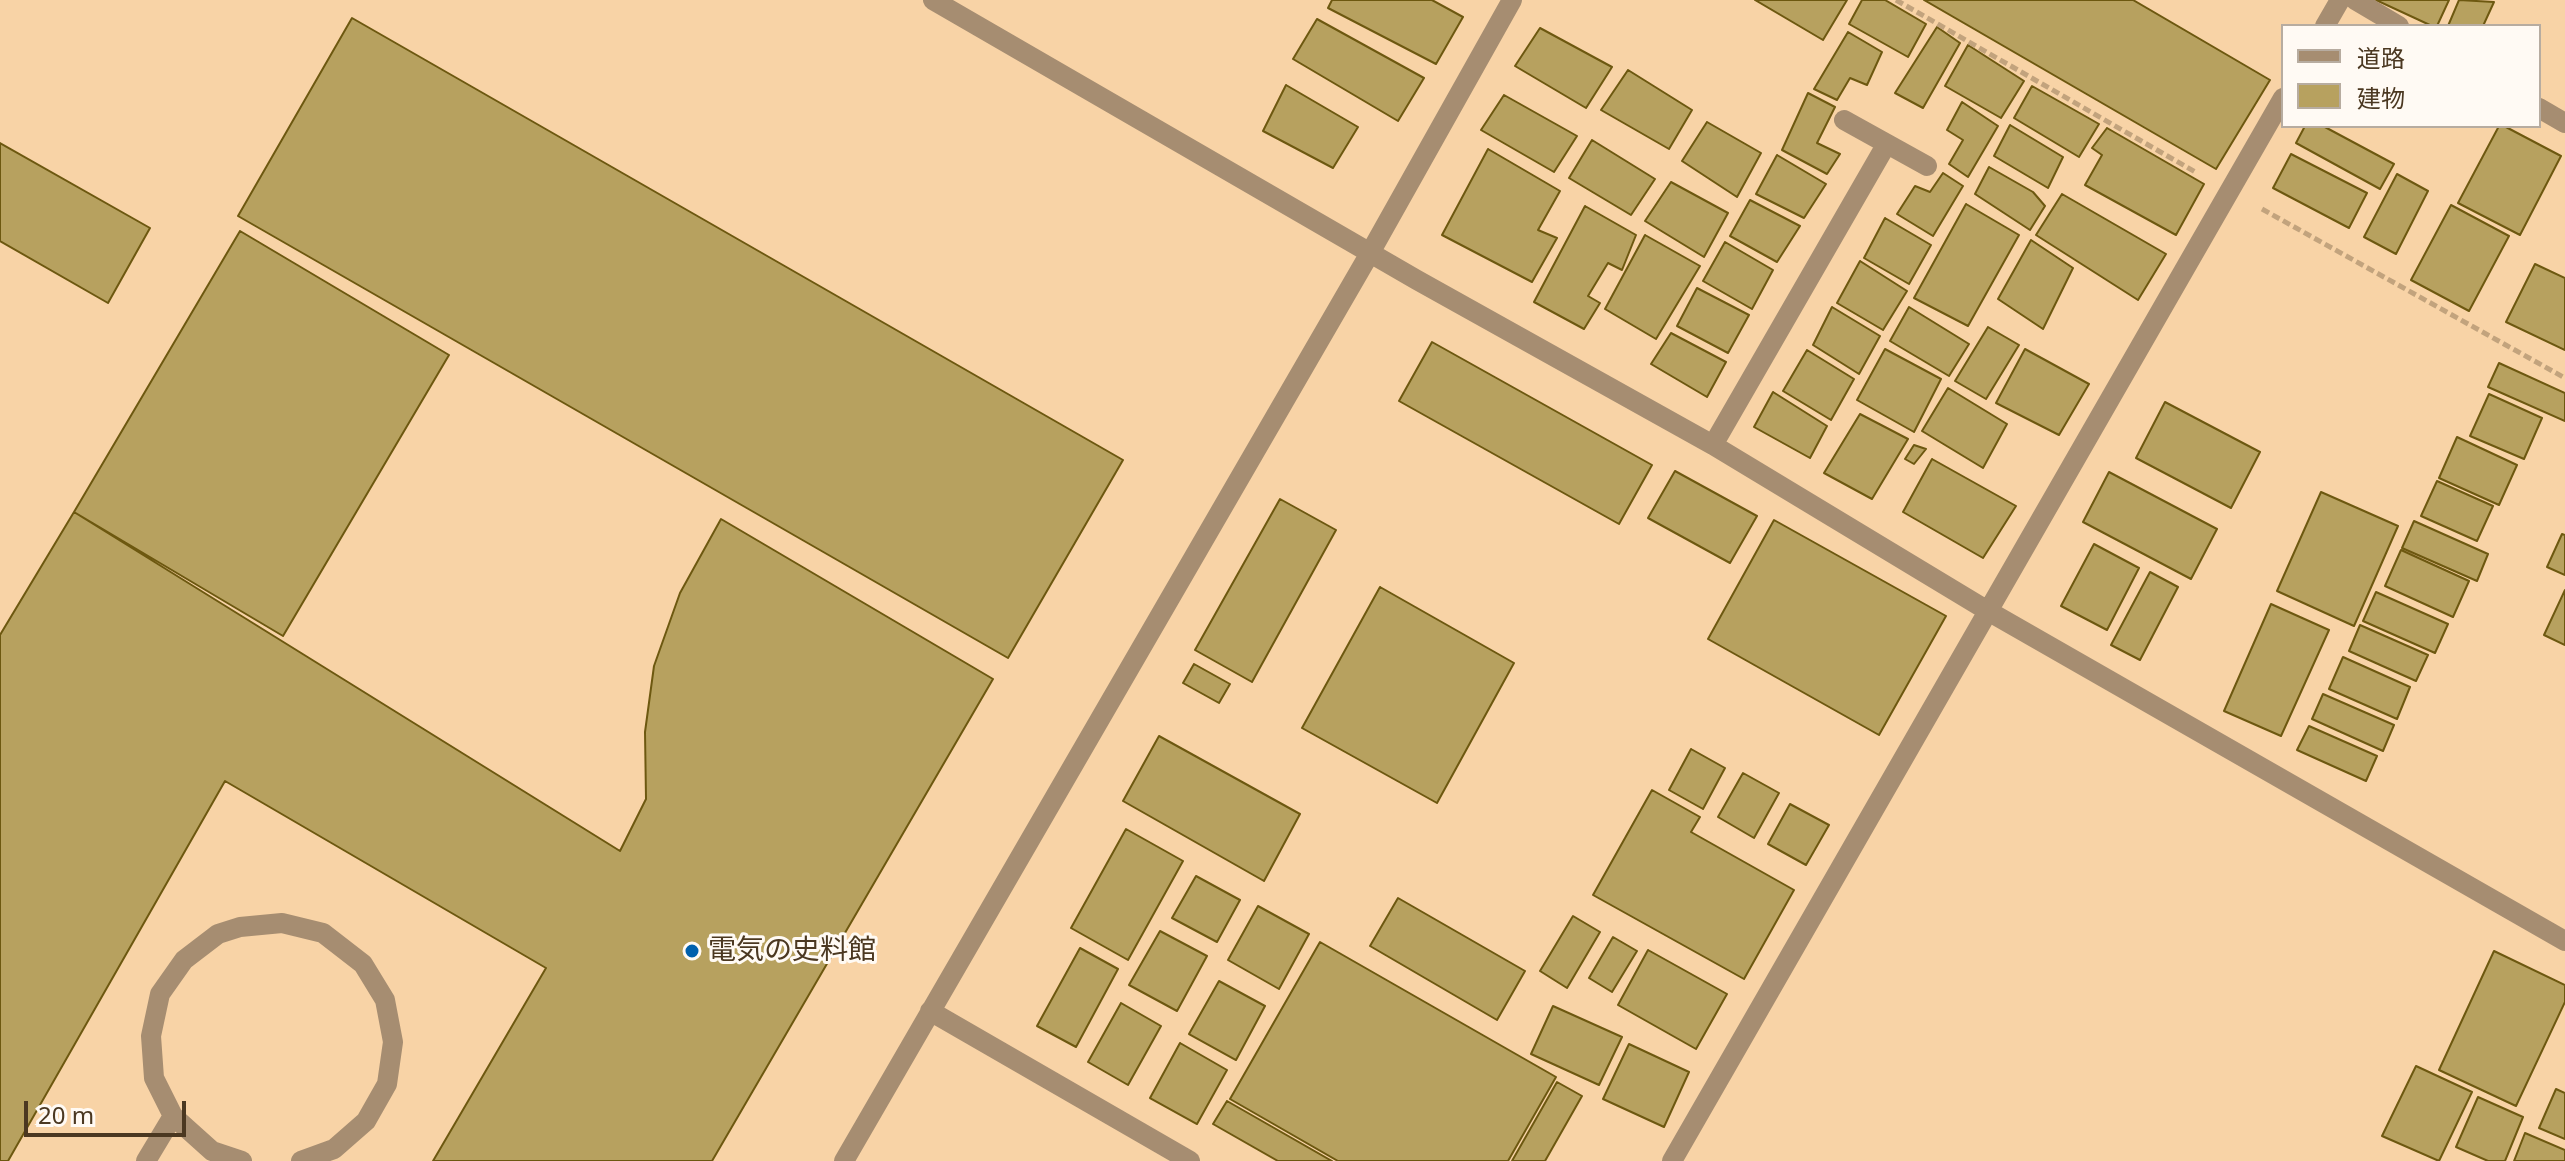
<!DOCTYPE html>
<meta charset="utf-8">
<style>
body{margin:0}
#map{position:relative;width:2565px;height:1161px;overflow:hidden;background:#f8d3a6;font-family:"Noto Sans","Noto Sans JP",sans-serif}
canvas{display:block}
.legend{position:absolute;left:2281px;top:24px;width:260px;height:104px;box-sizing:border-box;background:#fffaf4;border:2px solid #b7aca0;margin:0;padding:10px 14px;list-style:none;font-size:24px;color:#4b3821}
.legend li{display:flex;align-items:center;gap:16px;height:40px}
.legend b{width:40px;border:2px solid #b7aca0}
.scale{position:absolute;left:24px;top:1101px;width:162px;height:36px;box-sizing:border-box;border:4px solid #4b3821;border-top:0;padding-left:10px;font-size:24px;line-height:28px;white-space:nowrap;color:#4b3821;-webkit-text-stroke:6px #fffaf4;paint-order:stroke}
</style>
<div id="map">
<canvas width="2565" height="1161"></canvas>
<ul class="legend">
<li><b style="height:10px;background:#a68d71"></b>道路</li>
<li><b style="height:22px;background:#b7a15f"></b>建物</li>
</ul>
<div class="scale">20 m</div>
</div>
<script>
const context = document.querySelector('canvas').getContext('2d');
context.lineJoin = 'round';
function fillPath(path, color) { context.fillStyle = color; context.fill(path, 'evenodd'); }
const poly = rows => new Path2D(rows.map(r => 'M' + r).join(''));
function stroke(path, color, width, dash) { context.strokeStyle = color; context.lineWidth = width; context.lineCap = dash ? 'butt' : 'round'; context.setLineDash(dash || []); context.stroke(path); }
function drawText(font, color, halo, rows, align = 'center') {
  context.font = font + ' "Noto Sans","Noto Sans JP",sans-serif'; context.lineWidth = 6; context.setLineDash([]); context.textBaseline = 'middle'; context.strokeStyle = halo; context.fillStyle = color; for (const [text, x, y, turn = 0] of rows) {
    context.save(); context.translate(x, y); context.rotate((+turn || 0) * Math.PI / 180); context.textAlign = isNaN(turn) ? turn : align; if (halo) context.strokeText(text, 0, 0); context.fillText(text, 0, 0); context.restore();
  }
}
const building = poly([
 [1332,0,1432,0,1463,17,1436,64,1328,8,1332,0],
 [1755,0,1847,0,1823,40,1755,0],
 [1862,0,1885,0,1926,24,1908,57,1849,24,1862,0],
 [1924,0,2133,0,2270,80,2216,169,1924,0],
 [2376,0,2449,0,2437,26,2432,26,2376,0],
 [2459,0,2494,2,2483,26,2448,26,2459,0],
 [352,18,1123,460,1008,658,238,216,352,18],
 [1317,19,1424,78,1398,121,1293,59,1317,19],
 [1937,27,1960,43,1923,108,1895,93,1937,27],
 [1540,28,1612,67,1586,108,1515,66,1540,28],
 [1848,32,1882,52,1867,85,1850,78,1837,100,1814,89,1848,32],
 [1968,45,2024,81,2001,118,1945,86,1968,45],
 [1628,70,1692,110,1669,149,1601,110,1628,70],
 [1286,85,1358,127,1333,168,1263,131,1286,85],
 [2032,86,2099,124,2079,157,2014,118,2032,86],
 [1808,93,1835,107,1817,143,1840,154,1827,174,1782,150,1808,93],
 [1504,95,1577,136,1554,172,1481,130,1504,95],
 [1962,102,1998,126,1968,177,1949,164,1963,140,1947,130,1962,102],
 [1707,122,1761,153,1737,197,1682,161,1707,122],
 [2010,125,2063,157,2048,188,1994,156,2010,125],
 [2305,126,2323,126,2394,164,2380,189,2296,143,2305,126],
 [2499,126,2504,126,2561,156,2520,235,2458,203,2499,126],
 [2107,128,2204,184,2176,235,2085,185,2102,155,2092,148,2107,128],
 [1592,140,1655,179,1631,215,1569,178,1592,140],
 [0,143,150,228,108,303,0,241,0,143],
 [1488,149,1560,191,1538,230,1557,238,1532,282,1442,235,1488,149],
 [2291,154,2367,193,2349,228,2273,188,2291,154],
 [1777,155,1826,184,1804,218,1756,194,1777,155],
 [1989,167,2033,192,2045,206,2030,230,1975,194,1989,167],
 [1943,173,1963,186,1933,236,1897,214,1915,186,1930,192,1943,173],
 [2397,174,2428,191,2396,254,2364,237,2397,174],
 [1671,182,1728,213,1704,257,1645,221,1671,182],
 [2062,194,2166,254,2138,300,2036,235,2062,194],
 [1750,200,1800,226,1777,262,1730,236,1750,200],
 [1966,204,2019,235,1968,326,1914,298,1966,204],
 [2451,205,2509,236,2469,311,2411,280,2451,205],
 [1585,206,1636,235,1622,270,1608,263,1588,296,1600,303,1584,329,1534,302,1585,206],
 [1885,218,1931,245,1909,284,1864,258,1885,218],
 [240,231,449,355,283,636,74,512,240,231],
 [1645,235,1700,266,1656,339,1605,309,1645,235],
 [2031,240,2073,268,2043,329,1998,299,2031,240],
 [1725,242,1773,270,1752,309,1703,281,1725,242],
 [1860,261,1907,291,1883,330,1837,303,1860,261],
 [2535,264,2565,278,2565,350,2506,322,2535,264],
 [1697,288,1749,315,1728,353,1677,326,1697,288],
 [1832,307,1880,336,1859,374,1813,345,1832,307],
 [1909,307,1969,344,1949,376,1890,341,1909,307],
 [1988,327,2019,345,1986,399,1955,381,1988,327],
 [1671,333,1726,362,1707,397,1651,364,1671,333],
 [1432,342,1652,465,1619,524,1399,401,1432,342],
 [1885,349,1941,379,1914,432,1857,400,1885,349],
 [2025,349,2089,384,2059,435,1996,403,2025,349],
 [1807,350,1854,379,1831,420,1783,391,1807,350],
 [2499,363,2565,393,2565,421,2488,387,2499,363],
 [1948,388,2007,424,1983,468,1922,431,1948,388],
 [1773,392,1827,426,1810,458,1754,427,1773,392],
 [2489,394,2542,418,2524,459,2470,436,2489,394],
 [2165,402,2260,452,2231,508,2136,458,2165,402],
 [1860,414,1908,439,1872,499,1824,473,1860,414],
 [2457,437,2517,465,2499,505,2439,478,2457,437],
 [1914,445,1926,449,1914,464,1905,459,1914,445],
 [1932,459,2016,506,1983,558,1903,512,1932,459],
 [1675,471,1757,516,1730,563,1648,518,1675,471],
 [2109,472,2217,529,2191,579,2083,522,2109,472],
 [2437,481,2493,506,2477,541,2421,516,2437,481],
 [2321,492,2398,526,2354,626,2277,591,2321,492],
 [1280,499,1336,530,1252,682,1195,650,1280,499],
 [74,512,620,851,646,799,645,732,654,666,680,593,721,519,993,679,712,1161,433,1161,546,968,225,781,8,1161,0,1161,0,635,74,512],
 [1774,520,1946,616,1879,735,1708,639,1774,520],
 [2414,521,2488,554,2477,581,2402,548,2414,521],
 [2562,534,2565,535,2565,575,2547,567,2562,534],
 [2094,544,2139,568,2107,630,2061,606,2094,544],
 [2401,550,2469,581,2453,617,2385,586,2401,550],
 [2150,572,2178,587,2140,660,2111,645,2150,572],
 [1380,587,1514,663,1437,803,1302,728,1380,587],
 [2565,590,2565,645,2544,635,2565,590],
 [2376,592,2448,624,2435,653,2363,621,2376,592],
 [2271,604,2329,630,2281,736,2224,711,2271,604],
 [2360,625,2428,655,2416,681,2349,651,2360,625],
 [2343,657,2410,687,2397,719,2329,689,2343,657],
 [1194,664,1230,684,1219,703,1183,683,1194,664],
 [2323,694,2394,725,2383,751,2312,719,2323,694],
 [2309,726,2377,756,2366,781,2297,750,2309,726],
 [1159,736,1300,814,1264,881,1123,801,1159,736],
 [1691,749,1725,768,1703,809,1669,790,1691,749],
 [1743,773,1779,793,1754,838,1718,817,1743,773],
 [1652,790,1700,817,1691,832,1794,890,1744,979,1593,895,1652,790],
 [1790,804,1829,825,1806,865,1768,844,1790,804],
 [1126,829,1183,861,1128,960,1071,928,1126,829],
 [1196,876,1240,900,1217,942,1172,918,1196,876],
 [1398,898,1525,971,1497,1020,1370,946,1398,898],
 [1258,906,1309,934,1279,989,1228,960,1258,906],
 [1573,916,1600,932,1567,988,1540,971,1573,916],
 [1160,931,1207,956,1177,1011,1129,985,1160,931],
 [1613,937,1637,951,1612,992,1589,978,1613,937],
 [1320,942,1556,1077,1508,1161,1338,1161,1230,1099,1320,942],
 [1080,948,1118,969,1076,1047,1037,1026,1080,948],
 [1648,950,1727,994,1696,1049,1618,1005,1648,950],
 [2494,951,2565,985,2565,1002,2516,1106,2439,1070,2494,951],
 [1219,981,1265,1006,1236,1060,1189,1034,1219,981],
 [1121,1003,1161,1026,1128,1085,1088,1062,1121,1003],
 [1553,1006,1622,1037,1599,1085,1531,1054,1553,1006],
 [1180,1043,1227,1070,1197,1124,1150,1098,1180,1043],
 [1629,1044,1689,1072,1664,1127,1603,1099,1629,1044],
 [2416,1066,2472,1092,2439,1161,2382,1136,2416,1066],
 [1557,1082,1582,1096,1545,1161,1512,1161,1557,1082],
 [2556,1089,2565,1093,2565,1139,2539,1128,2556,1089],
 [2478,1097,2523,1117,2505,1161,2488,1161,2456,1147,2478,1097],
 [1227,1101,1332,1161,1278,1161,1213,1124,1227,1101],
 [2525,1133,2565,1150,2565,1161,2514,1161,2525,1133]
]);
const path = poly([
 [1896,0,2197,173],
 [2262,209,2565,378]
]);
const minor = poly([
 [933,0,1417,280,1713,445,1988,611,2565,941],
 [2355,0,2399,26],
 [2325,26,2340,0],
 [2539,108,2565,123],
 [1844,120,1927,166],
 [1713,445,1886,145],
 [930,1011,1190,1161],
 [146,1161,173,1116],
 [242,1161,212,1151,173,1116,154,1078,151,1036,160,994,184,960,218,934,240,927,282,923,323,933,363,964,385,1000,393,1042,387,1084,366,1121,334,1149,301,1161],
 [844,1161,1370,253,1512,0],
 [1672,1161,2283,98]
]);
const markers = [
 [692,951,8,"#0060ad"]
];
const poiNames = [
 ["電気の史料館",708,951]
];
fillPath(building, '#b7a15f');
stroke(building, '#6d5810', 2);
stroke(path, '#c2a37d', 5, [8, 4]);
stroke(minor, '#a68d71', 20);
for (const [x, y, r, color] of markers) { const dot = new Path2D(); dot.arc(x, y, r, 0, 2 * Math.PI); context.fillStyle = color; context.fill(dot); stroke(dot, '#fffaf4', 3); }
drawText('28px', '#4b3821', '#fffaf4', poiNames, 'left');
</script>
